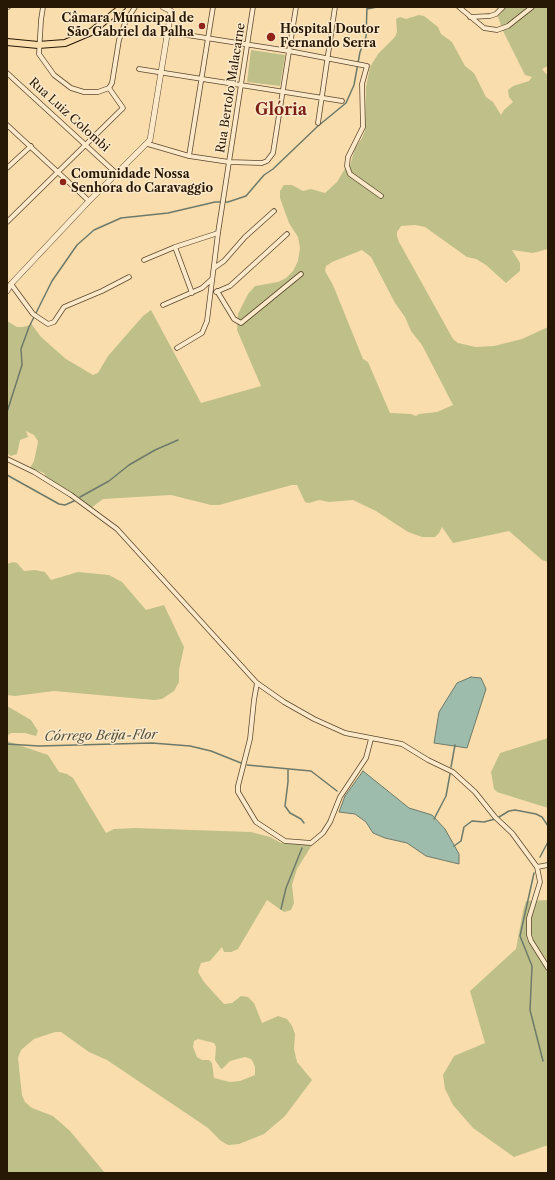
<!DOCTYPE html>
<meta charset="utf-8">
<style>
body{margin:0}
#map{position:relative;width:555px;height:1180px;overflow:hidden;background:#f9ddad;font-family:"Libre Caslon Text",serif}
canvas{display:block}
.frame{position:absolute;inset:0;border:8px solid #271705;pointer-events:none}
</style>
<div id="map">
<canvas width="555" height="1180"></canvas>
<div class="frame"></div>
</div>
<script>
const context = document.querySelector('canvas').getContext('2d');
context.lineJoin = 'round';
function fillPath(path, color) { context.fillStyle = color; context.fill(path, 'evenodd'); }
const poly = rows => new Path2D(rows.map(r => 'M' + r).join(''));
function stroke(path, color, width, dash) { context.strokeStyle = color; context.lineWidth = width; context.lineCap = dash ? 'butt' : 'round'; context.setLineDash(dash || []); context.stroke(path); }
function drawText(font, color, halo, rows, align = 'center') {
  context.font = font + ' "Libre Caslon Text",serif'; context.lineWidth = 3; context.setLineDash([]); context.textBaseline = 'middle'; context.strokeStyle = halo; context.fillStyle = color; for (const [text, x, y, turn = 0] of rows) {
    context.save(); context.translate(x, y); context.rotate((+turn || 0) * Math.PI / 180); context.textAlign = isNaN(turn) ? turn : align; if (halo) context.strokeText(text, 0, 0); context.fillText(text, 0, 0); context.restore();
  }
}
const green = poly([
 [505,7,548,7,548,66,542,69,548,76,548,249,533,253,512,250,520,263,520,271,506,283,486,265,476,259,467,257,425,227,415,225,401,226,397,232,397,236,399,242,453,339,458,343,476,347,494,346,522,339,548,327,548,562,542,560,509,531,453,543,442,527,439,533,435,537,422,537,408,532,376,511,353,500,329,502,319,500,309,503,305,502,297,485,292,485,219,505,211,505,171,495,103,499,91,508,51,485,44,473,30,468,34,461,37,447,38,441,34,435,26,431,28,437,20,440,17,454,11,456,8,454,7,321,17,327,23,327,30,325,30,322,41,337,66,359,93,375,98,373,108,356,143,316,151,310,201,403,261,386,237,330,238,314,248,294,255,286,278,282,286,278,293,271,298,261,300,248,298,237,289,223,280,198,280,191,284,185,292,185,303,191,311,189,325,193,337,182,346,167,350,166,355,148,362,138,365,131,366,87,370,67,378,54,395,37,397,32,396,19,400,17,406,19,419,15,424,16,438,27,441,34,452,42,465,66,474,73,486,97,493,102,501,115,504,110,513,102,509,97,508,90,513,86,529,81,532,77,525,75,504,33,498,17],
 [362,250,371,257,395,303,405,317,411,331,422,345,453,405,437,412,419,414,416,416,411,414,390,413,368,362,363,359,333,285,325,271,326,266,332,262],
 [251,50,285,55,280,86,247,82],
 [13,562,17,563,24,571,35,570,45,572,51,580,78,572,109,575,122,582,146,610,164,605,184,647,179,670,179,682,174,691,162,699,154,700,54,691,15,696,7,695,7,564],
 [7,706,31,720,38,731,36,736,25,733,11,733,7,736],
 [548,738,548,808,497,792,494,789,491,772,500,753],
 [7,741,48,755,59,772,67,774,73,778,106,833,114,829,135,828,251,832,270,837,281,843,312,845,297,869,292,885,294,903,291,910,284,912,267,900,238,949,231,952,224,952,222,947,210,961,201,963,198,972,204,982,224,1004,232,1003,241,996,248,997,254,1003,262,1023,278,1016,287,1019,292,1026,295,1034,294,1049,297,1062,312,1080,285,1116,264,1134,239,1144,228,1145,221,1141,208,1128,107,1060,89,1052,61,1032,55,1032,34,1039,21,1050,18,1058,22,1095,25,1102,32,1108,53,1116,70,1131,105,1173,7,1173],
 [198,1039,214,1043,216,1047,215,1060,221,1069,223,1068,230,1061,245,1057,251,1059,253,1062,255,1067,255,1075,240,1081,230,1082,214,1078,212,1063,209,1060,202,1060,197,1057,193,1047,194,1041],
 [548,900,548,1145,514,1157,473,1128,453,1105,445,1089,443,1075,454,1056,485,1043,470,991,516,949,523,911,526,901]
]);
const water = poly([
 [471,677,481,678,486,689,467,748,434,743,439,712,457,683,471,677],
 [363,771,409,808,432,815,445,829,459,854,459,864,426,856,407,843,385,838,373,833,366,822,355,814,339,812,345,796,363,771]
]);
const stream = poly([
 [367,9,377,7],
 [7,412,22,365,21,349,29,327,52,281,77,245,94,230,121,218,168,213,215,202,228,202,246,196,264,175,273,169,318,126,346,103,354,85,360,52,366,37,367,7],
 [7,475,59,504,65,505,74,501],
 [80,497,109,481,129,465,155,450,178,440],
 [7,744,39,746,152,743,190,746,211,751,241,763],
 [247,765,311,771,337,791],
 [451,767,455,745],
 [288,769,288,782,285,806,290,813,301,819,304,823],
 [499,817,509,811,515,810,536,814,542,817,548,826],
 [434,819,446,796,450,774],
 [454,846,461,841,464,827,472,821,484,822,495,819],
 [540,857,548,842],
 [534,873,520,936,532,966,530,1010,543,1061],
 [281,909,286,888,302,848]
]);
const minor = poly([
 [7,7,8,7],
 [43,7,41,20,39,54,54,75,71,88,84,92,98,92,109,88,112,83,119,40,125,23,135,7],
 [459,7,484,28,497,30,508,26,532,7],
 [470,17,490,16,496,14,503,7],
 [168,32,289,51,367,66,362,84,363,127,348,157,347,166,350,174,381,196],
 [139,69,342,101],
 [7,73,116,173],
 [318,123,335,7],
 [7,125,89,201],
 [148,144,189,156,229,162,262,163,267,161,273,153,296,7],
 [189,156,213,7],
 [7,168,31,146],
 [7,222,123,108,109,88],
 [175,247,192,293],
 [144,260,175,247,218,233],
 [214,268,224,261,245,237,274,211],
 [11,284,33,314,48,324,54,322,64,307,102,291,129,277],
 [217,291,234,319,241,323,301,274],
 [216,292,230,286,287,234],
 [163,305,202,288,212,279],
 [177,348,202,333,207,321,218,233,253,7],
 [7,459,34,472,71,495,117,529,257,683,284,702,314,719,345,733,402,744,428,760,453,772,475,792,495,817,512,833,537,867,540,882,529,918,529,935,531,941,548,968],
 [257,683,254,700,250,739,238,786,238,792,256,822,285,841,311,843,323,833,330,822,340,797,366,758,371,739],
 [537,867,548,865]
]);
const tertiary = poly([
 [7,291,11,284,89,201,150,140,171,11,163,7]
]);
const primary = poly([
 [7,42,38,45,65,43,91,32,122,7]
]);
const markers = [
 [202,26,4,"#8f2418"],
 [271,37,5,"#8f2418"],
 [63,182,4,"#8f2418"]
];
const poiNames = [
 ["Câmara Municipal de",194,19,"right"],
 ["São Gabriel da Palha",194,33,"right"],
 ["Hospital Doutor",280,30],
 ["Fernando Serra",280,44],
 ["Comunidade Nossa",71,175],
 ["Senhora do Caravaggio",71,189]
];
const streetNames = [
 ["Rua Bertolo Malacarne",231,88,-81],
 ["Rua Luiz Colombi",69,115,42]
];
const waterNames = [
 ["Córrego Beija-Flor",101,736,-1]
];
const districtNames = [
 ["Glória",281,110]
];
fillPath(green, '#bfc089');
fillPath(water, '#9ebcab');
stroke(water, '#6e7a69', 1);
stroke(stream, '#6e7a69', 1.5);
stroke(minor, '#5c482f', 5.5);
stroke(tertiary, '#5c482f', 6);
stroke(primary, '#271705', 8);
stroke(minor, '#fbe9ca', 4);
stroke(tertiary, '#fbe9ca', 5);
stroke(primary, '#f9ddad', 6);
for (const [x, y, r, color] of markers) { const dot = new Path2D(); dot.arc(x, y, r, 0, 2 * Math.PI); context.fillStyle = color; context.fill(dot); stroke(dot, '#fbe9ca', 1.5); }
drawText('bold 12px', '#271705', '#fbe9ca', poiNames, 'left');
drawText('12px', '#271705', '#fbe9ca', streetNames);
drawText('italic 13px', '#51513f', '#fbe9ca', waterNames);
drawText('bold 16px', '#7a1f14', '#fbe9ca', districtNames);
</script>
